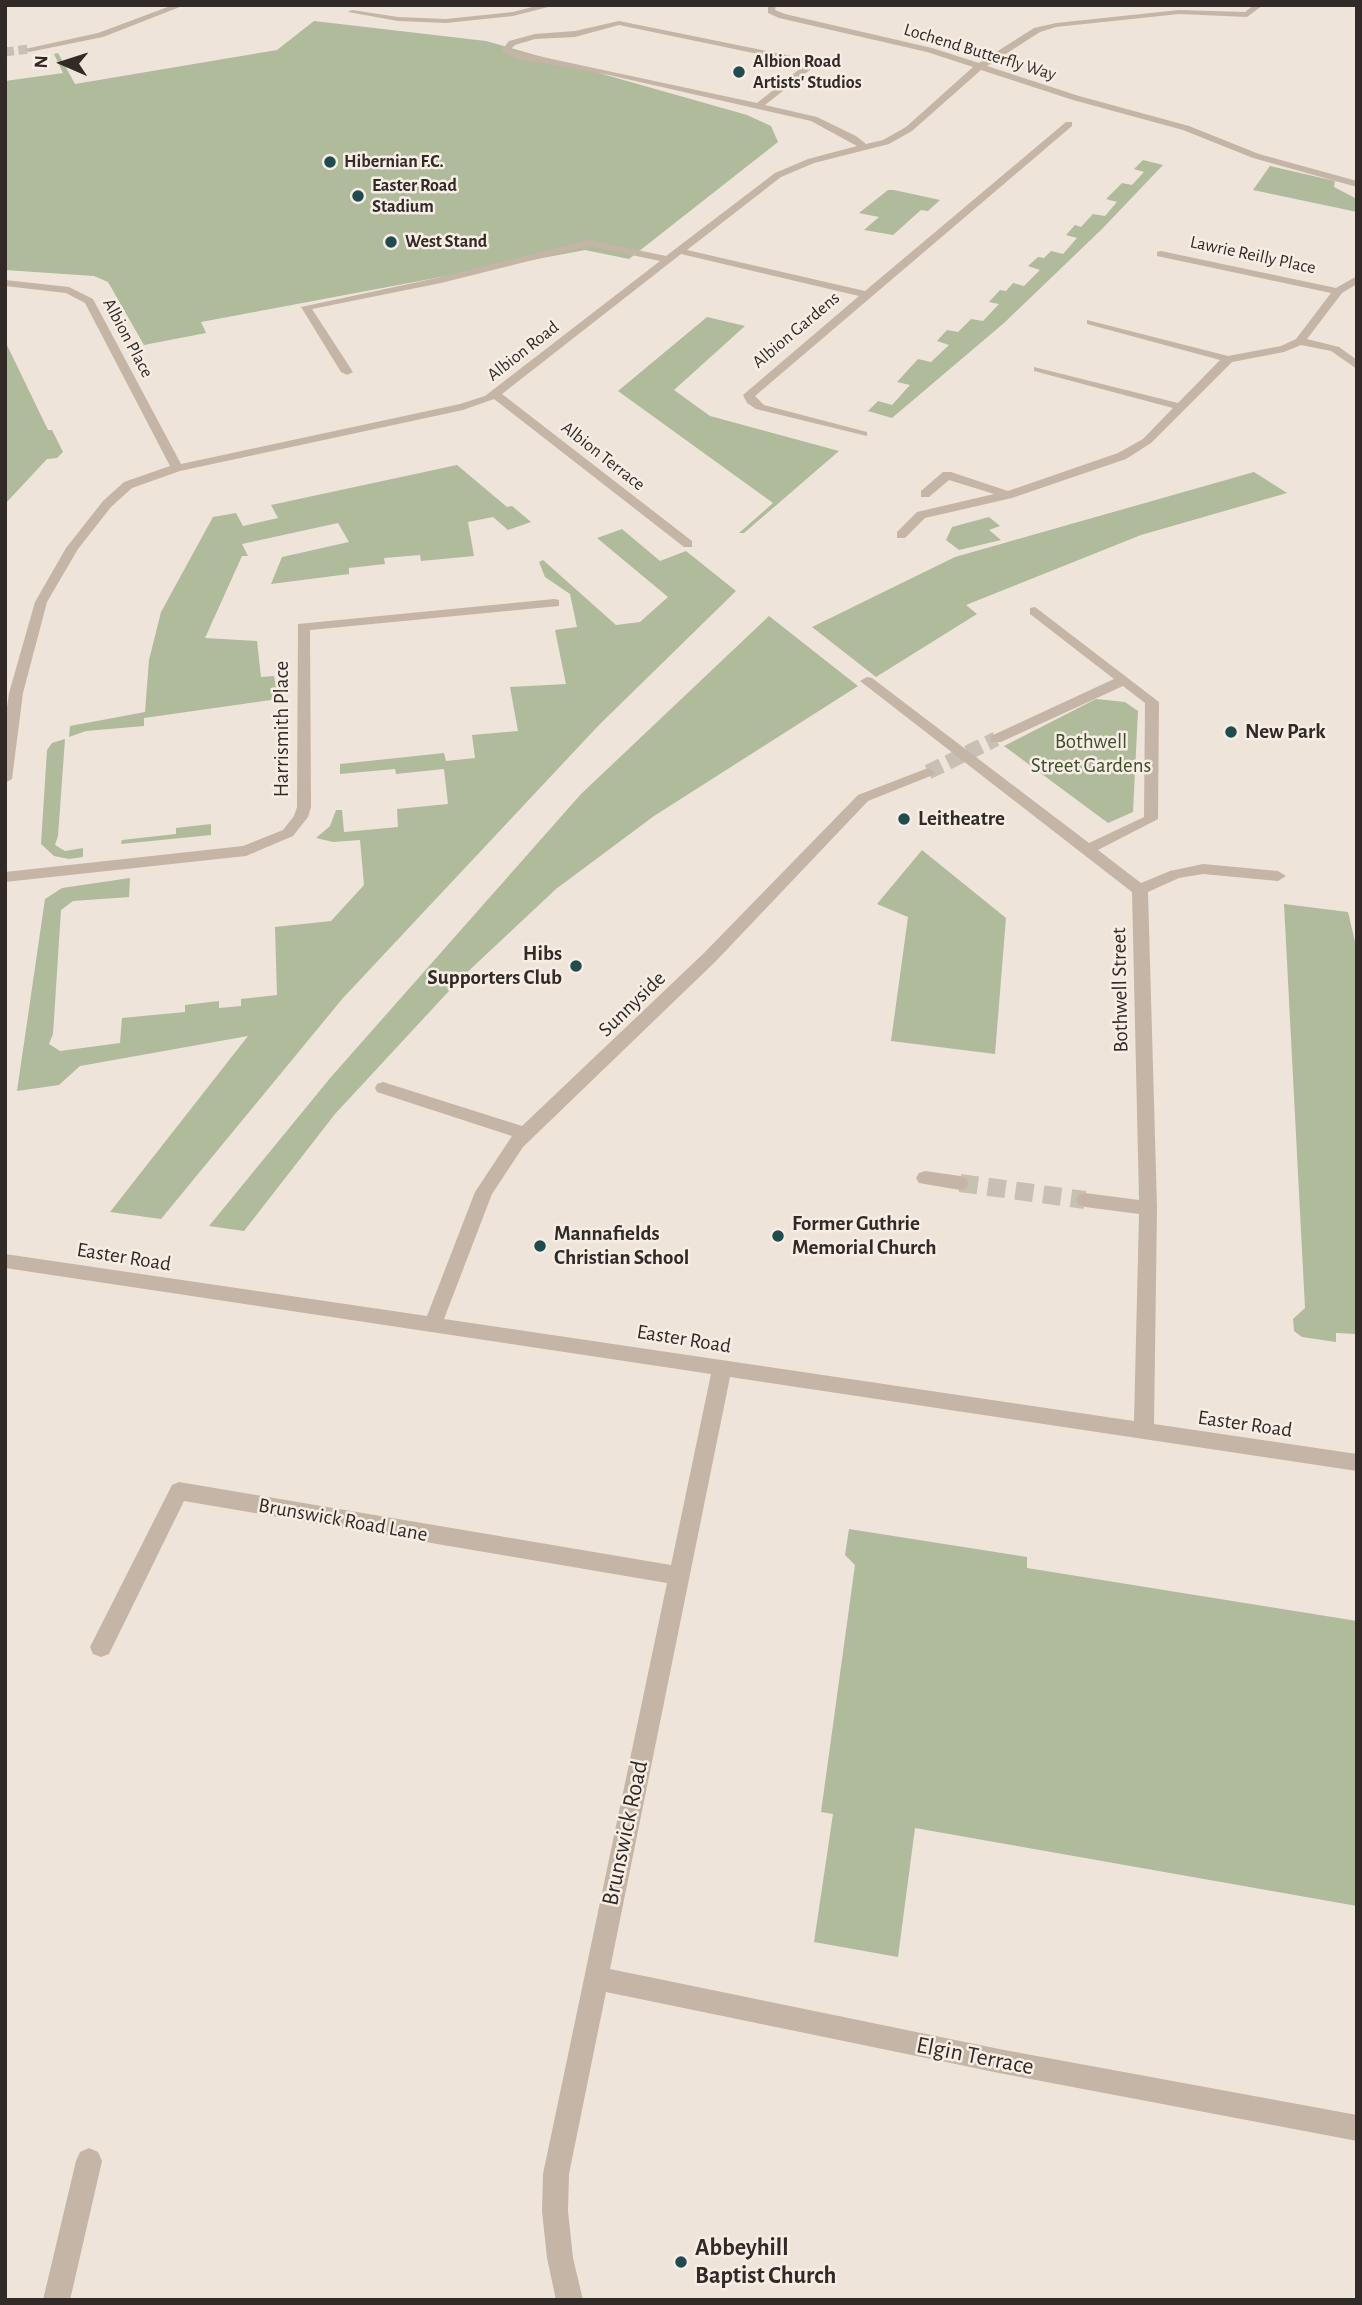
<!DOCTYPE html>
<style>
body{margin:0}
#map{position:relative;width:1362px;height:2305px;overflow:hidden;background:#eee4d9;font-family:"Alegreya Sans",sans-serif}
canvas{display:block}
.frame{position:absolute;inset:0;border:7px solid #322a27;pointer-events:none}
.north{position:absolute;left:28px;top:28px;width:70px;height:70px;-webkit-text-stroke:5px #f6eee5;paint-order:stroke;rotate:273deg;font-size:19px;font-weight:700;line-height:28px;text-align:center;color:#322a27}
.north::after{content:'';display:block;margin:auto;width:24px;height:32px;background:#322a27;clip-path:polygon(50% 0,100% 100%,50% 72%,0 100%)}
</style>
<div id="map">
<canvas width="1362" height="2305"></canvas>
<div class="frame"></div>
<div class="north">N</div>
</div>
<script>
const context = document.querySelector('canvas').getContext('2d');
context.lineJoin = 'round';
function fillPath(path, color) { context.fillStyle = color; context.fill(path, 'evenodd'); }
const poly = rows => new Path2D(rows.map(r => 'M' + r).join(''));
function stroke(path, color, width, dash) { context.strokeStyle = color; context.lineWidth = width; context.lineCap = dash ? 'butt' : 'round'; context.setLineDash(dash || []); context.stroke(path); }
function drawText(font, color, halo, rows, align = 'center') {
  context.font = font + ' "Alegreya Sans",sans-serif'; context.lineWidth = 5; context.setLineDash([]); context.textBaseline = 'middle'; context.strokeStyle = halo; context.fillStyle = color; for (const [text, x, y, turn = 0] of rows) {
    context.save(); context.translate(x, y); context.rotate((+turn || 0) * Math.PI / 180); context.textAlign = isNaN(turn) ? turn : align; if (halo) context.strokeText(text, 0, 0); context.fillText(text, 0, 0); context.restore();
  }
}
const green = poly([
 [314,21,486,41,747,115,771,126,778,142,629,259,585,250,201,322,206,333,144,345,108,282,94,276,5,270,5,81,63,73,54,54,58,53,75,84,277,50],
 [1143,160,1163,165,1102,229,1004,323,892,418,868,411,878,401,892,405,910,385,897,382,918,359,931,362,949,345,937,341,947,330,958,332,971,319,983,321,999,304,989,302,1000,290,1006,291,1013,283,1024,286,1040,270,1028,266,1038,257,1044,258,1051,251,1063,254,1077,238,1066,235,1075,225,1081,227,1093,214,1105,216,1117,202,1106,199,1122,183,1132,185,1144,172,1134,169],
 [1270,166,1335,181,1334,187,1357,199,1357,212,1253,190],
 [888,190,894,190,940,200,928,211,921,210,893,235,864,230,879,217,859,213],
 [707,317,745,326,674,390,710,416,839,451,744,533,739,533,773,503,618,391],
 [5,341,48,430,52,430,63,452,57,458,47,459,5,504],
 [457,465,507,507,512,506,531,522,508,530,493,517,468,522,474,556,421,561,420,555,384,558,385,564,349,568,349,574,271,584,282,557,349,542,338,523,242,544,248,556,242,556,205,638,257,641,261,677,274,676,278,699,144,718,144,726,86,731,69,737,70,726,145,712,149,660,161,612,213,517,236,513,243,526,278,518,271,505],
 [1254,472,1287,493,1141,535,966,605,977,614,876,677,812,627,955,557],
 [989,517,1000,526,989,530,1001,540,959,550,946,540,952,527],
 [622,529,660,561,686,551,736,591,599,725,343,998,161,1219,110,1212,248,1036,80,1066,59,1085,17,1091,45,899,62,888,130,878,129,897,73,901,61,910,53,1034,49,1044,60,1051,120,1043,122,1018,185,1012,185,1005,219,1001,219,1008,241,1006,241,999,277,995,275,927,331,921,364,885,360,840,333,842,316,838,330,826,336,810,342,810,344,832,398,827,397,809,448,804,444,769,396,774,395,769,340,774,340,764,444,753,446,761,475,758,472,735,518,731,510,687,566,684,555,630,577,627,570,594,545,577,539,562,543,560,616,625,640,622,668,597,597,538],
 [769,616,858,686,654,816,556,889,461,978,335,1114,244,1231,209,1226,331,1077,581,794],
 [1096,699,1125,702,1138,711,1133,812,1108,823,1004,746],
 [65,739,58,836,55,845,65,851,83,848,83,857,69,859,54,856,41,844,47,750,52,743],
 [211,824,211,835,121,844,122,840,176,834,176,828],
 [922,850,1006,918,995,1054,891,1041,908,917,877,904],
 [1284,904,1348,912,1357,950,1357,1334,1336,1333,1336,1342,1302,1337,1294,1331,1293,1319,1305,1308],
 [849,1529,1027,1557,1027,1568,1357,1621,1357,1906,915,1828,898,1957,814,1942,833,1814,821,1812,855,1565,845,1555]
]);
const minorTunnelFar2 = poly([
 [5,52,29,49]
]);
const minorTunnelFar1 = poly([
 [928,772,996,739]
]);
const minorTunnel = poly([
 [960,1183,1085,1200]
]);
const minor = poly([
 [173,5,185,5,103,37,29,52,25,49,98,33,173,5],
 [540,5,556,5,513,16,446,23,398,21,348,12,352,10,398,17,446,19,513,12,540,5],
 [768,5,776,5,775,10,785,14,932,48,979,63,1034,28,1056,23,1179,10,1245,12,1254,5,1263,5,1247,17,1179,14,1056,27,1040,32,987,66,1079,96,1189,126,1259,154,1357,181,1357,187,1253,158,1183,130,1073,100,981,70,912,131,889,144,814,163,781,177,687,250,865,291,1066,122,1072,122,1072,126,755,396,764,405,867,432,867,436,756,409,747,403,743,395,859,296,681,254,502,394,692,541,692,547,684,547,494,399,463,410,180,471,132,488,111,507,78,549,47,602,23,693,12,779,5,783,5,722,9,693,35,602,66,548,103,501,124,482,170,466,85,303,66,293,5,286,5,280,69,287,93,299,181,464,460,404,485,396,660,261,589,246,441,283,312,309,353,372,347,375,341,372,301,307,441,277,589,240,666,256,775,173,808,159,857,146,811,121,609,75,517,59,501,51,509,41,535,34,575,31,619,21,816,61,816,65,765,105,817,117,856,136,866,144,883,140,906,127,973,67,927,52,779,18,768,13,768,5],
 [619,25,806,64,757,103,510,50,515,45,535,39,575,37,619,25],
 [1161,251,1336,288,1357,276,1357,284,1342,293,1307,339,1339,347,1357,360,1357,369,1331,351,1301,345,1284,352,1232,362,1151,443,1126,459,1012,498,925,518,905,538,897,538,897,532,917,512,994,494,949,480,929,497,921,497,921,491,943,472,951,472,1008,491,1118,453,1143,439,1173,408,1034,371,1034,367,1178,403,1220,360,1087,324,1087,320,1228,356,1281,346,1296,339,1331,293,1157,256,1157,252,1161,251],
 [554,599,559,600,559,606,310,630,311,807,308,817,293,836,246,856,5,882,5,872,243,846,283,830,294,816,297,807,298,624,554,599],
 [1035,607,1159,702,1158,819,1098,850,1141,883,1170,871,1203,864,1278,871,1286,876,1278,881,1203,874,1179,878,1148,892,1157,1208,1154,1424,1357,1454,1357,1471,730,1377,610,1969,999,2049,1357,2115,1357,2141,999,2073,606,1992,569,2174,568,2211,573,2258,583,2300,556,2300,547,2258,542,2211,543,2174,667,1583,184,1501,109,1654,101,1657,93,1654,90,1647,172,1485,179,1482,671,1565,711,1374,5,1268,5,1254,427,1316,475,1192,512,1136,377,1092,375,1088,377,1084,383,1082,522,1126,704,953,858,795,928,768,935,772,933,775,868,801,716,961,523,1147,492,1194,444,1319,1134,1421,1139,1214,1085,1207,1079,1205,1076,1200,1079,1195,1085,1193,1139,1200,1132,892,860,681,867,677,872,678,1089,843,1144,817,1145,703,1123,686,1001,742,991,742,991,736,1114,679,1030,614,1030,608,1035,607],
 [925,1171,960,1176,966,1178,969,1183,966,1188,960,1190,919,1183,916,1178,919,1173,925,1171],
 [89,2148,98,2152,102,2161,70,2300,43,2300,76,2161,80,2152,89,2148]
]);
const markers = [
 [739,72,7,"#214c4f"],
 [330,162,7,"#214c4f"],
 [358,196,7,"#214c4f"],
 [391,242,7,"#214c4f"],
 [1231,732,7,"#214c4f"],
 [904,819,7,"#214c4f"],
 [576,966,7,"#214c4f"],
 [778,1236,7,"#214c4f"],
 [540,1246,7,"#214c4f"],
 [681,2262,7,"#214c4f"]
];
const farStreetnames = [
 ["Lochend Butterfly Way",980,52,17],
 ["Lawrie Reilly Place",1253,255,12],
 ["Albion Gardens",796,330,-40],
 ["Albion Place",128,338,62],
 ["Albion Road",523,351,-38],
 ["Albion Terrace",603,456,38]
];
const farPoinames = [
 ["Albion Road",753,62],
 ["Artists' Studios",753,83],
 ["Hibernian F.C.",344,162],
 ["Easter Road",372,186],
 ["Stadium",372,207],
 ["West Stand",405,242]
];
const streetNames = [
 ["Harrismith Place",282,729,-90],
 ["Bothwell Street",1120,990,-91],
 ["Sunnyside",632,1004,-44],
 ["Easter Road",124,1257,9],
 ["Easter Road",684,1339,9],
 ["Easter Road",1245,1424,8],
 ["Brunswick Road Lane",343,1520,10]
];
const poiNames = [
 ["New Park",1245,732],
 ["Leitheatre",918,819],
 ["Hibs",562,954,"right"],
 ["Supporters Club",562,978,"right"],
 ["Former Guthrie",792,1224],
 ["Memorial Church",792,1248],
 ["Mannafields",554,1234],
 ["Christian School",554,1258]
];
const parkNames = [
 ["Bothwell",1091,742],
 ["Street Gardens",1091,766]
];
const nearStreetnames = [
 ["Brunswick Road",625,1833,-78],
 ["Elgin Terrace",975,2056,11]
];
const nearPoinames = [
 ["Abbeyhill",695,2248],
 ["Baptist Church",695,2276]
];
fillPath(green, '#b0bb9b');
stroke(minorTunnelFar2, '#c8bfb5', 9, [9, 4.5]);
stroke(minorTunnelFar1, '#c8bfb5', 15, [15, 7]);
stroke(minorTunnel, '#c8bfb5', 18, [18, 10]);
fillPath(minor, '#c5b5a7');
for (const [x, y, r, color] of markers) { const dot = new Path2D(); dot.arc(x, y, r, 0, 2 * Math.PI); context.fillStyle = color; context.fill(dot); stroke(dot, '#f6eee5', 2.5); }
drawText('18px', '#322a27', '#f6eee5', farStreetnames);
drawText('bold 18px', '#322a27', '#f6eee5', farPoinames, 'left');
drawText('21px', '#322a27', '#f6eee5', streetNames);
drawText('bold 21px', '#322a27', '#f6eee5', poiNames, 'left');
drawText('21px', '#414d2d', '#f6eee5', parkNames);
drawText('24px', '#322a27', '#f6eee5', nearStreetnames);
drawText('bold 24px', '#322a27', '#f6eee5', nearPoinames, 'left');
</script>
